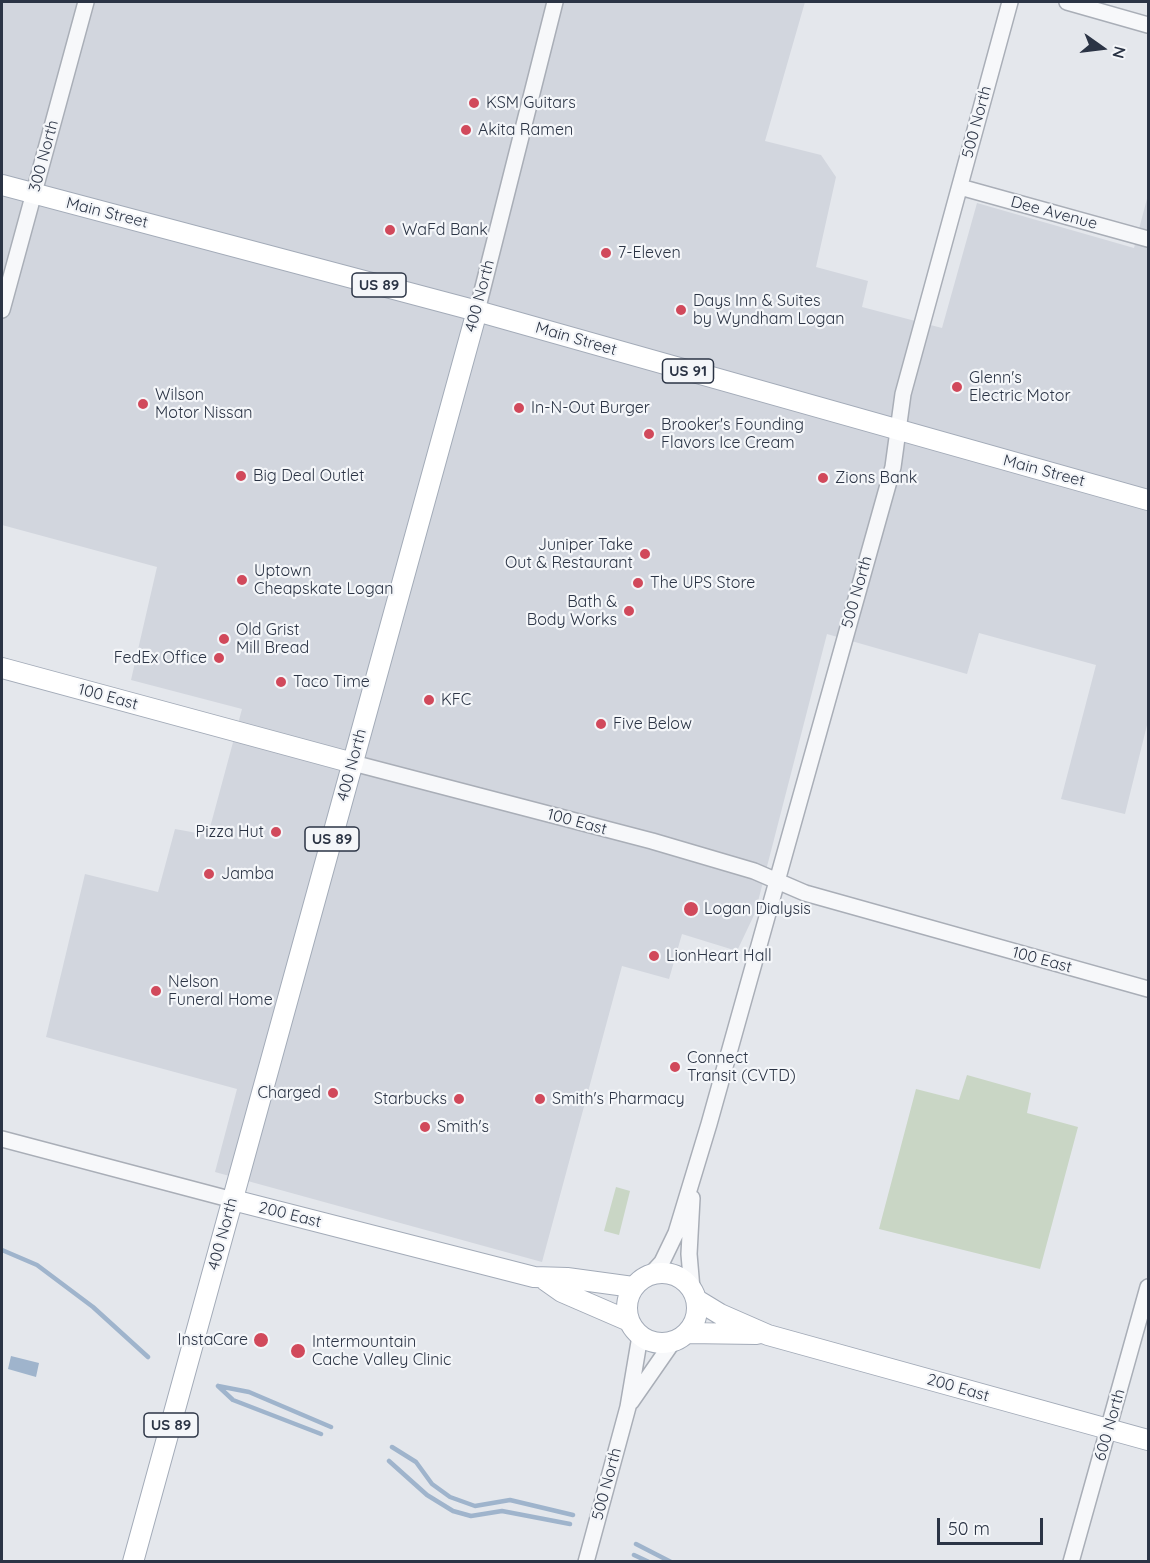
<!DOCTYPE html>
<style>
body{margin:0}
#map{position:relative;width:1150px;height:1563px;overflow:hidden;background:#e4e7ec;font-family:Quicksand,sans-serif}
canvas{display:block}
.frame{position:absolute;inset:0;border:3px solid #2b3445;pointer-events:none}
.north{position:absolute;left:1072px;top:18px;width:60px;height:60px;-webkit-text-stroke:4px #f4f6f9;paint-order:stroke;rotate:104deg;font-size:16px;font-weight:700;line-height:24px;text-align:center;color:#2b3445}
.north::after{content:'';display:block;margin:auto;width:21px;height:27px;background:#2b3445;clip-path:polygon(50% 0,100% 100%,50% 72%,0 100%)}
.scale{position:absolute;left:937px;top:1518px;width:106px;height:27px;box-sizing:border-box;border:3px solid #2b3445;border-top:0;padding-left:8px;font-size:18px;line-height:21px;white-space:nowrap;color:#2b3445;-webkit-text-stroke:4px #f4f6f9;paint-order:stroke}
</style>
<div id="map">
<canvas width="1150" height="1563"></canvas>
<div class="frame"></div>
<div class="north">N</div>
<div class="scale">50 m</div>
</div>
<script>
const context = document.querySelector('canvas').getContext('2d');
context.lineJoin = 'round';
function fillPath(path, color) { context.fillStyle = color; context.fill(path, 'evenodd'); }
const poly = rows => new Path2D(rows.map(r => 'M' + r).join(''));
function stroke(path, color, width, dash) { context.strokeStyle = color; context.lineWidth = width; context.lineCap = dash ? 'butt' : 'round'; context.setLineDash(dash || []); context.stroke(path); }
function drawText(font, color, halo, rows, align = 'center') {
  context.font = font + ' Quicksand,sans-serif'; context.lineWidth = 4.5; context.setLineDash([]); context.textBaseline = 'middle'; context.strokeStyle = halo; context.fillStyle = color; for (const [text, x, y, turn = 0] of rows) {
    context.save(); context.translate(x, y); context.rotate((+turn || 0) * Math.PI / 180); context.textAlign = isNaN(turn) ? turn : align; if (halo) context.strokeText(text, 0, 0); context.fillText(text, 0, 0); context.restore();
  }
}
const built = poly([
 [2,2,805,2,765,141,821,155,836,177,816,267,868,281,862,307,942,328,977,203,1134,248,1148,195,1148,721,1125,814,1061,799,1096,665,979,633,967,674,827,634,755,913,737,951,682,934,669,979,622,966,542,1262,215,1172,237,1089,46,1037,85,874,158,892,175,829,208,835,242,709,131,680,157,567,2,525]
]);
const green = poly([
 [967,1075,1031,1093,1027,1113,1078,1127,1040,1269,879,1229,916,1089,959,1100],
 [616,1187,630,1191,619,1235,604,1231]
]);
const water = poly([
 [11,1356,39,1363,36,1377,8,1369]
]);
const stream = poly([
 [2,1250,37,1265,93,1307,148,1357],
 [218,1386,249,1392,331,1427],
 [218,1386,233,1400,321,1434],
 [392,1447,416,1462,432,1484,450,1497,475,1506,510,1500,573,1515],
 [389,1461,427,1495,453,1511,471,1516,502,1511,570,1524],
 [636,1544,671,1562],
 [634,1555,649,1562]
]);
const minor = poly([
 [1067,2,1148,25],
 [960,187,1148,239],
 [2,310,86,2],
 [477,311,555,2],
 [353,763,652,841,754,871,805,893,1148,989],
 [2,1139,233,1200],
 [651,1274,662,1262,676,1233,709,1124,893,467,903,394,1010,2],
 [692,1289,689,1254,692,1198],
 [631,1402,672,1343],
 [586,1562,628,1407,640,1336],
 [1071,1562,1148,1287]
]);
const major = poly([
 [2,185,477,311,1148,500],
 [2,668,353,763],
 [233,1200,534,1277,567,1278,633,1287],
 '627 1308a35 35 0 1 1 70 0a35 35 0 1 1-70 0Z',
 [545,1280,562,1292,629,1321],
 [697,1300,720,1314,768,1335,1148,1440],
 [687,1333,757,1334],
 [133,1562,477,311]
]);
const markers = [
 [474,103,6,"#d1495b"],
 [466,130,6,"#d1495b"],
 [390,230,6,"#d1495b"],
 [606,253,6,"#d1495b"],
 [681,310,6,"#d1495b"],
 [957,387,6,"#d1495b"],
 [143,404,6,"#d1495b"],
 [519,408,6,"#d1495b"],
 [649,434,6,"#d1495b"],
 [241,476,6,"#d1495b"],
 [823,478,6,"#d1495b"],
 [645,554,6,"#d1495b"],
 [242,580,6,"#d1495b"],
 [638,583,6,"#d1495b"],
 [629,611,6,"#d1495b"],
 [224,639,6,"#d1495b"],
 [219,658,6,"#d1495b"],
 [281,682,6,"#d1495b"],
 [429,700,6,"#d1495b"],
 [601,724,6,"#d1495b"],
 [276,832,6,"#d1495b"],
 [209,874,6,"#d1495b"],
 [691,909,8,"#d1495b"],
 [654,956,6,"#d1495b"],
 [156,991,6,"#d1495b"],
 [675,1067,6,"#d1495b"],
 [333,1093,6,"#d1495b"],
 [459,1099,6,"#d1495b"],
 [540,1099,6,"#d1495b"],
 [425,1127,6,"#d1495b"],
 [261,1340,8,"#d1495b"],
 [298,1351,8,"#d1495b"]
];
const shields = [
 [379,285,54],
 [688,371,51],
 [332,839,54],
 [171,1425,54]
];
const shieldNames = [
 ["US 89",379,285],
 ["US 91",688,371],
 ["US 89",332,839],
 ["US 89",171,1425]
];
const poiNames = [
 ["KSM Guitars",486,103],
 ["Akita Ramen",478,130],
 ["WaFd Bank",402,230],
 ["7-Eleven",618,253],
 ["Days Inn & Suites",693,301],
 ["by Wyndham Logan",693,319],
 ["Glenn's",969,378],
 ["Electric Motor",969,396],
 ["Wilson",155,395],
 ["Motor Nissan",155,413],
 ["In-N-Out Burger",531,408],
 ["Brooker's Founding",661,425],
 ["Flavors Ice Cream",661,443],
 ["Big Deal Outlet",253,476],
 ["Zions Bank",835,478],
 ["Juniper Take",633,545,"right"],
 ["Out & Restaurant",633,563,"right"],
 ["Uptown",254,571],
 ["Cheapskate Logan",254,589],
 ["The UPS Store",650,583],
 ["Bath &",617,602,"right"],
 ["Body Works",617,620,"right"],
 ["Old Grist",236,630],
 ["Mill Bread",236,648],
 ["FedEx Office",207,658,"right"],
 ["Taco Time",293,682],
 ["KFC",441,700],
 ["Five Below",613,724],
 ["Pizza Hut",264,832,"right"],
 ["Jamba",221,874],
 ["Logan Dialysis",704,909],
 ["LionHeart Hall",666,956],
 ["Nelson",168,982],
 ["Funeral Home",168,1000],
 ["Connect",687,1058],
 ["Transit (CVTD)",687,1076],
 ["Charged",321,1093,"right"],
 ["Starbucks",447,1099,"right"],
 ["Smith's Pharmacy",552,1099],
 ["Smith's",437,1127],
 ["InstaCare",248,1340,"right"],
 ["Intermountain",312,1342],
 ["Cache Valley Clinic",312,1360]
];
const streetNames = [
 ["500 North",977,122,-75],
 ["300 North",44,156,-75],
 ["Main Street",107,213,14],
 ["Dee Avenue",1054,213,15],
 ["400 North",480,296,-75],
 ["Main Street",576,339,16],
 ["Main Street",1044,471,15],
 ["500 North",857,592,-74],
 ["100 East",108,697,15],
 ["400 North",352,765,-75],
 ["100 East",577,822,15],
 ["100 East",1042,960,15],
 ["200 East",290,1215,14],
 ["400 North",223,1234,-75],
 ["200 East",958,1388,16],
 ["600 North",1110,1425,-74],
 ["500 North",607,1484,-75]
];
fillPath(built, '#d2d6de');
fillPath(green, '#c9d6c5');
fillPath(water, '#9fb4cc');
stroke(stream, '#9fb4cc', 4.5);
stroke(minor, '#a9aeb7', 18);
stroke(major, '#a3abb8', 22);
stroke(minor, '#f7f8fa', 15);
stroke(major, '#fff', 20);
for (const [x, y, r, color] of markers) { const dot = new Path2D(); dot.arc(x, y, r, 0, 2 * Math.PI); context.fillStyle = color; context.fill(dot); stroke(dot, '#f4f6f9', 2); }
for (const [x, y, w] of shields) { const box = new Path2D(); box.roundRect(x - w / 2, y - 12, w, 24, 4.5); context.fillStyle = '#f4f6f9'; context.fill(box); stroke(box, '#2b3445', 1.5); }
drawText('bold 15px', '#2b3445', null, shieldNames);
drawText('16px', '#2b3445', '#f4f6f9', poiNames, 'left');
drawText('16px', '#2b3445', '#f4f6f9', streetNames);
</script>
